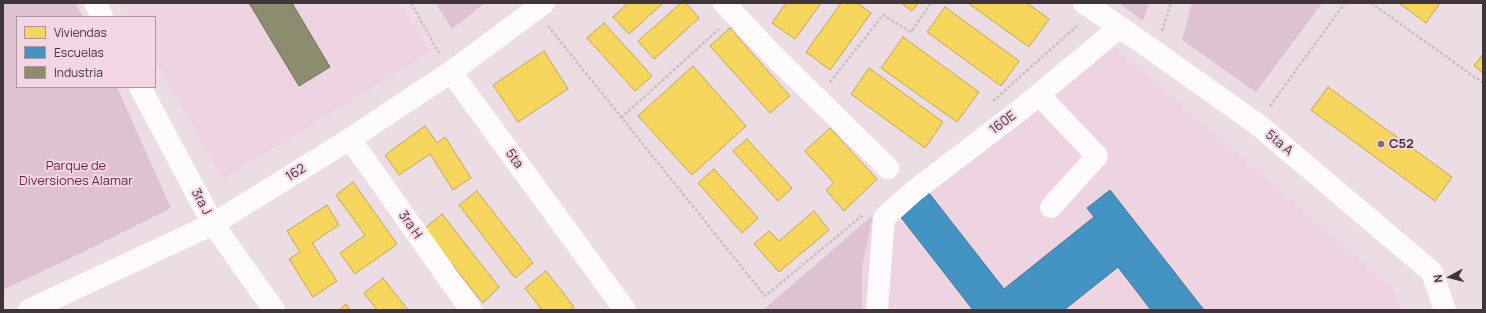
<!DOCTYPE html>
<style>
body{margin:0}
#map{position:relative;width:1486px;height:313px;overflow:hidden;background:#ecdce4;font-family:Manrope,sans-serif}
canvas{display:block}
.frame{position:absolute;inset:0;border:4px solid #40353a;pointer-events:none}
.legend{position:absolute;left:16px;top:16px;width:140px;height:72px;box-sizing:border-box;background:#f3d5e4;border:1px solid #ab95a0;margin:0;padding:5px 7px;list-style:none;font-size:12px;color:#40353a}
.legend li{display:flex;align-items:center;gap:8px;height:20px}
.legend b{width:20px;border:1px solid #ab95a0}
.north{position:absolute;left:1430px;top:257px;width:40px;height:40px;-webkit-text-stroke:3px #f3d5e4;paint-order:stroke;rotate:263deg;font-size:11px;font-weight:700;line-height:16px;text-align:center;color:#40353a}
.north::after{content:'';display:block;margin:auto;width:14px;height:18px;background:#40353a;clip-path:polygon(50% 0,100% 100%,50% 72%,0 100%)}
</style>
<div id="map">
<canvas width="1486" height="313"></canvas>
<div class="frame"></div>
<ul class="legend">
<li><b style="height:11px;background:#f6d55c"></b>Viviendas</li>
<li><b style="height:11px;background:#4393c3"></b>Escuelas</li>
<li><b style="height:11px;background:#8c8c6e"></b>Industria</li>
</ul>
<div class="north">N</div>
</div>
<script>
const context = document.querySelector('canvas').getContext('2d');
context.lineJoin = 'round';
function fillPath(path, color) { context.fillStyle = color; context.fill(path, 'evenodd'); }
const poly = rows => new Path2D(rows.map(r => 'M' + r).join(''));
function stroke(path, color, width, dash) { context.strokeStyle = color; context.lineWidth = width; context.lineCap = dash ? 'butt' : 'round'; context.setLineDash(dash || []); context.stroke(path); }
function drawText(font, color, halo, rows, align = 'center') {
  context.font = font + ' Manrope,sans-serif'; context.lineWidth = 4; context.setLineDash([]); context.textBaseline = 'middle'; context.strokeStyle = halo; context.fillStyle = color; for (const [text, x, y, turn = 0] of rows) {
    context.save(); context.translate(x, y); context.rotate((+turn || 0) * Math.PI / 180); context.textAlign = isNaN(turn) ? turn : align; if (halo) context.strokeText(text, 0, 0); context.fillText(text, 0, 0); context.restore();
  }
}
const built = poly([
 [122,3,399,3,430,52,223,179,155,60,155,17,130,17],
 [1104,38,1392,288,1402,310,862,310,862,267,873,215]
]);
const green = poly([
 [3,3,75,3,83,17,17,17,17,87,117,87,171,208,79,254,3,290],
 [436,3,485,3,452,29],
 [1119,3,1149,3,1143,21],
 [1192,3,1322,3,1256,92,1182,40],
 [873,215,862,267,862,310,763,310]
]);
const homes = poly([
 [628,3,663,3,629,34,613,17,628,3],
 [681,3,686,3,699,18,654,59,638,41,681,3],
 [786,3,821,3,795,39,772,23,786,3],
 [841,3,857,3,871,13,830,70,806,52,841,3],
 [901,3,918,3,912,11,901,3],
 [968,3,1027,3,1049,19,1029,47,968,3],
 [1399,3,1440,3,1426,23,1399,3],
 [945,7,1019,61,1001,86,927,32,945,7],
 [604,23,652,76,635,91,587,38,604,23],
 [730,28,790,96,770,113,710,46,730,28],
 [903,37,979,92,957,122,881,68,903,37],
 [544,51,568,89,518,122,493,85,544,51],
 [1483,54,1483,73,1474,66,1483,54],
 [693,66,746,126,692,175,638,116,693,66],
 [869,68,943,122,925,148,851,94,869,68],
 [1328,87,1452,177,1435,201,1311,110,1328,87],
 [425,126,437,143,445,137,471,178,453,190,430,154,399,175,385,155,425,126],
 [830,128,877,179,844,211,826,190,834,183,805,151,830,128],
 [747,139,792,188,778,201,733,151,747,139],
 [714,169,758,218,742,233,698,183,714,169],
 [353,182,397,244,355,274,340,253,365,235,336,195,353,182],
 [477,191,533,263,515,278,459,205,477,191],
 [327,205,339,225,312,243,337,281,313,297,289,259,300,252,287,231,327,205],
 [814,211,829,230,779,272,754,244,769,231,779,241,814,211],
 [442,214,499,287,483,303,424,229,442,214],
 [546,271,574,307,570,310,542,310,525,288,546,271],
 [383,278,408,310,377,310,364,293,383,278],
 [346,304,350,310,339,310,346,304]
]);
const schools = poly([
 [925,188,1004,289,1094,217,1087,208,1110,190,1204,310,1151,310,1118,267,1064,310,973,310,896,211,925,188]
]);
const industry = poly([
 [249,3,292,3,330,67,299,86,249,3]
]);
const path = poly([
 [411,3,439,53],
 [1371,3,1483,83],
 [548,26,765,296,863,215],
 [1162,31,1171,3],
 [830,82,883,15,911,32,931,3],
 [993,101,1079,24],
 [1270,106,1345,3],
 [621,118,719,29]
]);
const minor = poly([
 [95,3,102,17],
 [724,3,772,54,888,168],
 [1084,3,1120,27,1257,124,1432,272,1445,310],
 [451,72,625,310],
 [140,87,213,224,274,310],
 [1039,95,1097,156,1051,207],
 [350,139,471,310],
 [29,310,213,224,350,139,451,72,544,3],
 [877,310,884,218,914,191,1019,111,1120,27]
]);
const markers = [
 [1381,144,4,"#7c6f76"]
];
const streetNames = [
 ["160E",1003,123,-37],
 ["5ta A",1279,143,40],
 ["5ta",514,159,54],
 ["162",296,173,-32],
 ["3ra J",201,202,61],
 ["3ra H",410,225,55]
];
const poiNames = [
 ["C52",1389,144]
];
const parkNames = [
 ["Parque de",76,166],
 ["Diversiones Alamar",76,181]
];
fillPath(built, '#eed3e0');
fillPath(green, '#ddc3d0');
fillPath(homes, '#f6d55c');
stroke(homes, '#bfa552', 1);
fillPath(schools, '#4393c3');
stroke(schools, '#42779a', 1);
fillPath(industry, '#8c8c6e');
stroke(industry, '#75725e', 1);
stroke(path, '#c6c1c4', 2.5, [3, 2]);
stroke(minor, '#fcfafb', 22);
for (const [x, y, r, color] of markers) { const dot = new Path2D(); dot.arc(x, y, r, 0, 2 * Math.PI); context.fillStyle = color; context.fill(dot); stroke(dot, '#f3d5e4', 1.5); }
drawText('13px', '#40353a', '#f3d5e4', streetNames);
drawText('bold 13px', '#40353a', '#f3d5e4', poiNames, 'left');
drawText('13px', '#65284b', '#f3d5e4', parkNames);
</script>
